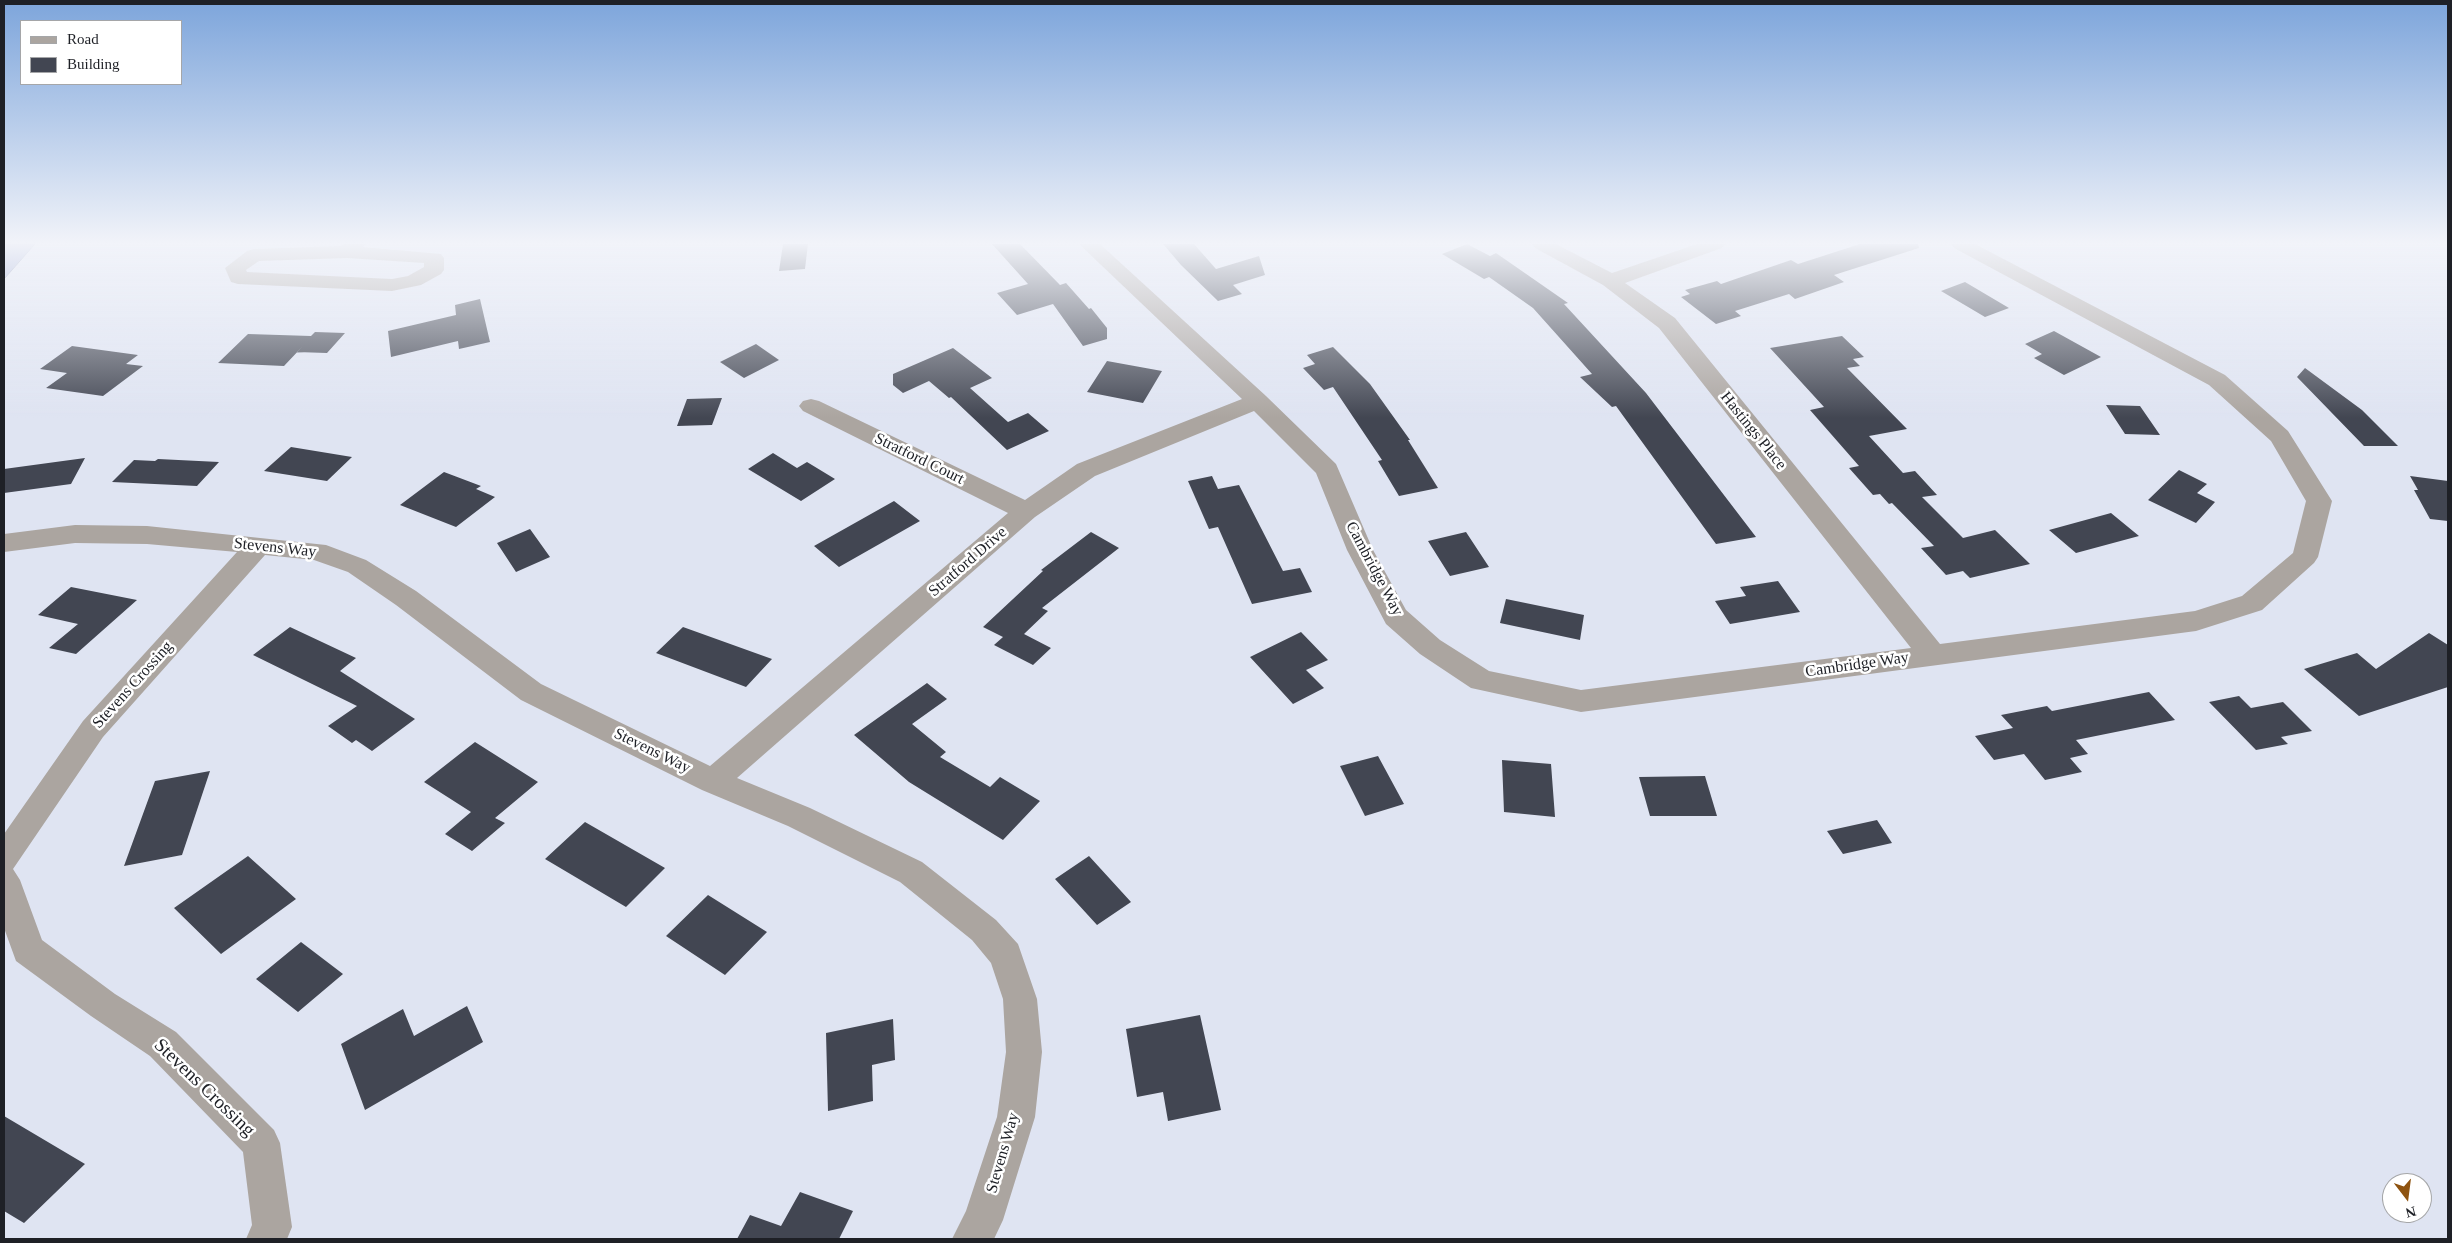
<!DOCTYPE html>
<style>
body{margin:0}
#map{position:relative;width:2452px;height:1243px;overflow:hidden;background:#dfe4f2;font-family:"Times New Roman",serif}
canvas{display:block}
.frame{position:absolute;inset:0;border:5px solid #1e2026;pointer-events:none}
.legend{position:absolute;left:20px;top:20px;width:162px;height:65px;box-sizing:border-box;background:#fff;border:1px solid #a5a6a8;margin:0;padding:6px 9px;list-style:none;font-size:15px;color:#1e2026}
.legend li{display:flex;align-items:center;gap:10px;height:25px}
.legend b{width:25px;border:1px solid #a5a6a8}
.north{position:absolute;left:2382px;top:1173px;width:50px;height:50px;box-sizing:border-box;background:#fff;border:1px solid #a5a6a8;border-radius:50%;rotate:165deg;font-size:14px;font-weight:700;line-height:20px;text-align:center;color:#1e2026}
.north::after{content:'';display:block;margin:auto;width:18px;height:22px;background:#8e5310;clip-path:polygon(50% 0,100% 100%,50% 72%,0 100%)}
</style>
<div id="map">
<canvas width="2452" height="1243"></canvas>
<div class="frame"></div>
<ul class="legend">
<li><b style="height:6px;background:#aba5a0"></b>Road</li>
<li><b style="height:14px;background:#424652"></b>Building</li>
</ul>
<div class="north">N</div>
</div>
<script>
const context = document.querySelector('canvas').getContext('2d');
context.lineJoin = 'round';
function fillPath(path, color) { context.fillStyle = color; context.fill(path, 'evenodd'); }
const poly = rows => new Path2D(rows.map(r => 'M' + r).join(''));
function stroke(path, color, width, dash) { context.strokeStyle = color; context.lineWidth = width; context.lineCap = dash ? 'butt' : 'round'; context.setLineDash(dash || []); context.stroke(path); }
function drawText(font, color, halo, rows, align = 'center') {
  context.font = font + ' "Times New Roman",serif'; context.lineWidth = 5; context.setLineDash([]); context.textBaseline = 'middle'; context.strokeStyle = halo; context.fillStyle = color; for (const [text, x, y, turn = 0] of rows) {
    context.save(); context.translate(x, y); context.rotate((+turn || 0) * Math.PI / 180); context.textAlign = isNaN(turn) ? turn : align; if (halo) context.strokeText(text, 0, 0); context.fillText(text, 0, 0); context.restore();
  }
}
const water = poly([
 [4,244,35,244,4,279,4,244]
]);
const building = poly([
 [783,244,808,244,805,269,779,271],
 [992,244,1020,244,1060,285,1066,283,1089,309,1091,308,1107,328,1107,339,1083,346,1053,304,1017,315,997,293,1028,284],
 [1163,244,1194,244,1216,269,1259,256,1265,275,1233,285,1242,294,1218,301,1181,265],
 [1467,244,1490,256,1496,253,1568,303,1564,304,1646,393,1756,537,1716,544,1616,406,1612,407,1580,377,1592,374,1533,308,1489,277,1484,279,1442,254],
 [1860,244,1918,244,1919,248,1834,275,1844,282,1795,299,1789,294,1735,311,1741,316,1716,324,1681,297,1690,294,1685,290,1717,281,1721,284,1791,260,1798,264],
 [1965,282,2009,308,1985,317,1941,291],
 [480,299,490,342,459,349,458,341,391,357,388,331,456,315,455,305],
 [2054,331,2101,357,2064,375,2034,358,2042,354,2025,344],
 [315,332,345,333,327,353,297,352,302,347,284,366,218,363,248,334,311,336],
 [1842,336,1864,357,1853,359,1860,366,1847,368,1907,429,1869,436,1903,473,1915,471,1937,495,1922,497,1963,538,1995,530,2030,564,1970,578,1963,571,1946,575,1921,548,1934,546,1892,503,1889,504,1880,494,1873,495,1849,468,1859,466,1810,410,1824,407,1770,348],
 [756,344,779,360,744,378,720,362],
 [72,346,138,355,126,364,143,366,103,396,46,388,67,373,40,369],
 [1333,347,1370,384,1410,440,1408,440,1438,488,1399,496,1378,461,1382,460,1333,387,1324,390,1303,368,1315,364,1307,355],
 [953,348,992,378,970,388,1008,422,1028,413,1049,431,1007,450,951,397,949,398,929,381,903,393,893,385,893,374],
 [1107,361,1162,371,1143,403,1087,392],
 [2305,368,2362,410,2398,446,2364,446,2297,377],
 [722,398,712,425,677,426,687,399],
 [2106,405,2140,406,2160,435,2125,434],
 [291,447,352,457,327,481,264,471],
 [773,453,797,468,807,462,835,479,801,501,796,498,748,469],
 [85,458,71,484,4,493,4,469],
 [158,459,219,462,197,486,112,482,134,460,155,461],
 [2179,470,2207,484,2197,493,2215,502,2196,523,2148,500],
 [444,472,481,486,476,489,495,497,456,527,400,505],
 [1212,476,1218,489,1239,485,1283,571,1300,568,1312,592,1252,604,1218,527,1209,529,1188,481],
 [2410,476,2448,481,2448,521,2430,519,2414,490,2418,490],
 [894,501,920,521,839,567,814,546],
 [2111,513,2139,536,2076,553,2049,530],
 [530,529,550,557,516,572,497,543],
 [1091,532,1119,548,1042,608,1048,611,1024,634,1051,648,1033,665,994,645,1003,637,983,627,1043,571,1041,570],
 [1466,532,1489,567,1450,576,1428,541],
 [1778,581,1800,612,1730,624,1715,601,1746,596,1740,587],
 [71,587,137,600,76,654,49,648,78,624,38,615],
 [1506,599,1584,615,1580,640,1500,623],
 [290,627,356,658,340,671,415,719,372,751,356,740,352,743,328,726,357,706,253,655],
 [683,627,772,659,746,687,656,653],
 [1301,632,1328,660,1306,670,1324,688,1293,704,1250,657],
 [2429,633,2448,645,2448,687,2359,716,2304,669,2357,653,2376,669],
 [927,683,947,699,912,724,946,752,940,757,990,787,1000,777,1040,801,1003,840,909,782,854,735],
 [2149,692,2175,720,2076,740,2088,754,2070,758,2082,772,2045,780,2024,754,1994,760,1975,736,2013,728,2001,715,2047,706,2052,711],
 [2239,696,2251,708,2283,702,2312,731,2281,737,2288,744,2256,750,2209,702],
 [475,742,538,782,495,818,505,823,472,851,445,834,471,812,424,782],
 [1378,756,1404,804,1365,816,1340,766],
 [1502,760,1551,764,1555,817,1504,812],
 [210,771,182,855,124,866,155,781],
 [1705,776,1717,816,1650,816,1639,777],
 [1877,820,1892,843,1843,854,1827,831],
 [585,822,665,868,626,907,545,859],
 [248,856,296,899,221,954,174,908],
 [1089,856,1131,902,1097,925,1055,879],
 [708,895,767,932,725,975,666,936],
 [301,942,343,974,298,1012,256,979],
 [467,1006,483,1042,365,1110,341,1044,403,1009,414,1036],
 [1200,1015,1221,1110,1168,1121,1163,1092,1137,1097,1126,1029],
 [893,1019,895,1060,872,1065,873,1101,828,1111,826,1033],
 [4,1116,85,1164,24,1223,4,1211],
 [800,1192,853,1211,839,1239,737,1239,750,1215,781,1226]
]);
const minor = poly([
 [344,244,365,244,363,247,441,254,444,258,444,270,441,274,421,285,392,291,238,284,231,282,225,268,247,251,254,249,341,246,344,244],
 [347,258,424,263,424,267,408,276,392,279,247,272,246,270,259,261,347,258],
 [1079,244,1100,244,1266,396,1336,464,1373,550,1406,610,1440,640,1489,671,1581,690,1911,648,1659,328,1603,285,1535,248,1532,244,1556,244,1612,273,1697,244,1725,244,1722,248,1625,283,1675,318,1940,644,2195,611,2242,596,2293,553,2306,501,2271,441,2209,385,1954,248,1951,244,1975,244,2225,375,2288,431,2332,501,2318,557,2314,563,2262,610,2196,631,1581,712,1471,688,1420,654,1386,624,1347,550,1316,473,1254,411,1095,476,1035,517,737,778,810,808,922,862,996,920,1018,944,1037,999,1042,1052,1035,1117,1003,1220,994,1239,952,1239,966,1211,997,1117,1006,1052,1003,999,991,963,972,940,900,882,788,826,702,790,521,700,396,605,348,572,314,560,265,555,103,737,13,869,20,880,42,940,115,994,176,1032,274,1130,280,1143,292,1227,287,1239,246,1239,252,1225,243,1152,150,1056,91,1016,16,961,4,928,4,834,83,721,237,552,147,544,75,543,4,552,4,534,75,525,147,526,326,545,366,560,416,591,541,684,710,766,1008,513,803,411,799,406,803,401,811,399,819,401,1025,500,1077,464,1242,399,1079,244]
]);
const streetNames = [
 ["Hastings Place",1753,431,51],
 ["Stratford Court",919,459,26],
 ["Stevens Way",275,548,6],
 ["Stratford Drive",968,562,-41],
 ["Cambridge Way",1374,569,62],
 ["Cambridge Way",1857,665,-8],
 ["Stevens Crossing",133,685,-48],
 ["Stevens Way",652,751,26],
 ["Stevens Way",1003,1153,-74]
];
const nearStreetnames = [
 ["Stevens Crossing",204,1088,44]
];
fillPath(water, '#7d8ec7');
stroke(water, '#606d97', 1);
fillPath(building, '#424652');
fillPath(minor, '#aba5a0');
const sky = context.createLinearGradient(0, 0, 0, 418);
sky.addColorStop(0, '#7da5db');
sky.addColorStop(0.58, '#f1f3f9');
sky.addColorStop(1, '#f1f3f900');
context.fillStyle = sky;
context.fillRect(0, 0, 2452, 418);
drawText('16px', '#1e2026', '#fff', streetNames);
drawText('19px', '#1e2026', '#fff', nearStreetnames);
</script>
